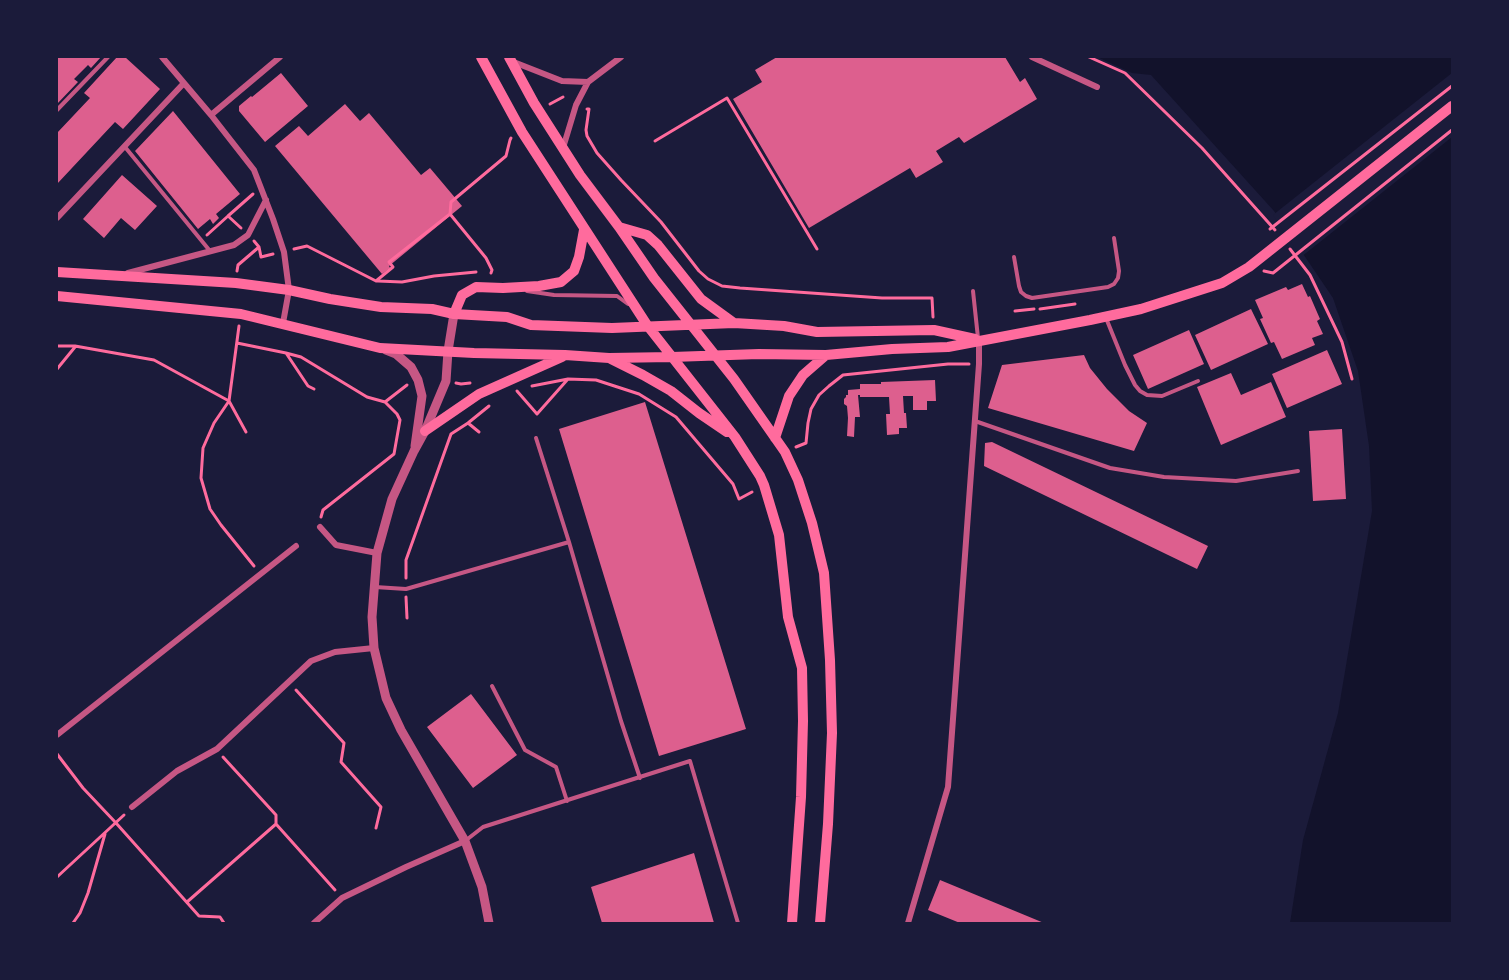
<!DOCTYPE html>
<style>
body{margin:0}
#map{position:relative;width:1509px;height:980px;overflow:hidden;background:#1b1b3a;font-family:Montserrat,sans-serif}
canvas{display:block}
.frame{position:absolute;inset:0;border:58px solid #1b1b3a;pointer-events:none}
</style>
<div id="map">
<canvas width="1509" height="980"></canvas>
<div class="frame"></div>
</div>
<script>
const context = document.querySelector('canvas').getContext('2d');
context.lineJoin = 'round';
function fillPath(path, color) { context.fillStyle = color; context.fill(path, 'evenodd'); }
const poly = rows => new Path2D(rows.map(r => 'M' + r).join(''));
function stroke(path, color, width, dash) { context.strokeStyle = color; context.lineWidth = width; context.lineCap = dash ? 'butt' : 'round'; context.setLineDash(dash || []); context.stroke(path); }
const water = poly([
 [1097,57,1452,57,1452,923,1290,923,1303,840,1338,713,1372,511,1369,446,1358,371,1333,298,1274,211,1151,75,1132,73]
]);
const pier = poly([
 [1452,73,1452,137,1301,257,1273,215]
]);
const building = poly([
 [57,57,101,57,91,68,88,65,74,79,78,82,57,104],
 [117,57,125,57,160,89,123,129,115,122,57,184,57,133,90,98,84,93],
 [777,57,1005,57,1020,82,1025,78,1037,99,964,143,959,137,936,151,943,162,916,178,910,168,809,228,733,99,762,82,755,70],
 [281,73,308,106,265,142,239,111,239,106,251,96,252,97],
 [345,104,360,121,369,113,421,175,430,168,462,206,389,266,390,268,382,274,275,146,299,126,308,136],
 [173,111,240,194,216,214,219,218,213,224,210,219,198,229,135,151],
 [122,175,157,206,135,230,121,218,104,238,83,219],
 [1302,284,1308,297,1310,296,1320,319,1317,321,1323,334,1312,338,1315,345,1282,359,1274,342,1271,343,1260,319,1263,318,1255,300,1286,287,1288,290],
 [1251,309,1268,344,1211,370,1195,335],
 [1189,330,1204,364,1148,389,1133,355],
 [1327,350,1342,384,1287,408,1272,374],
 [1084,355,1090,368,1107,389,1129,411,1147,423,1134,451,988,408,1002,365],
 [1231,373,1241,395,1271,382,1286,417,1221,445,1197,387],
 [935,380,936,401,927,401,927,410,913,410,913,396,903,396,904,413,906,413,907,428,899,428,899,434,887,435,886,414,890,414,889,397,860,397,860,395,858,395,860,417,855,417,854,437,847,436,848,418,847,406,844,404,844,399,846,397,846,395,848,395,848,390,860,389,860,384,881,384,881,382],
 [645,402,746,729,659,756,559,429],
 [1342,429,1346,499,1313,501,1309,431],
 [992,442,1208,546,1197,569,984,466,985,443],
 [471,694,517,755,473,788,427,727],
 [694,853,714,923,602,923,591,887],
 [940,880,1044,923,960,923,928,910]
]);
const path = poly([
 [1089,57,1125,73,1202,148,1275,230],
 [550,104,563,97],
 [587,109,589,109,586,130,587,136,597,153,621,180,661,222,699,271,708,279,722,286,740,288,882,298,932,298,933,317],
 [655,141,727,98,817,249],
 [450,214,486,258,492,270,491,273],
 [241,228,228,216,253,194],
 [1270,229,1452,86],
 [207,235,228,216],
 [254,241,259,247,261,257,273,254],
 [294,249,307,246,376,281,393,267,389,262,450,214,451,202,506,156,510,140,511,138],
 [1290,249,1310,275,1342,342,1352,379],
 [237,271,238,265,259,247],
 [1264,271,1273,273,1452,130],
 [378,281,402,282,434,276,476,272],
 [1040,309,1075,304],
 [1015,311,1034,309],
 [237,343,286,353,301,357,367,397,385,402,397,414,400,420,394,454,323,510,321,517],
 [57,346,75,346,154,360,229,401,239,326],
 [286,353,308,386,314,389],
 [57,369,75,347],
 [456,383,461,384,470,383],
 [532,386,568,379,596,380,639,394,676,417,733,484,739,499,752,492],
 [517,391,537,414,568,379],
 [385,402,407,385],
 [468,423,479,432],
 [246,432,229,401,214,423,203,448,201,478,210,509,221,525,254,566],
 [796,447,806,443,808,423,811,409,819,395,829,386,843,375,948,364,969,364],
 [406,578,406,560,451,434,468,423,489,406],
 [406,597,407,618],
 [296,690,344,743,341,762,381,807,376,828],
 [57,754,83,788,116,823,199,916,220,917,224,923],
 [223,757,276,815,276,824,335,890],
 [57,877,124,815],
 [187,902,276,824],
 [73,923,80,913,88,893,105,834]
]);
const service = poly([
 [57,110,108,57],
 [125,147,210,251],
 [1014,257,1019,286,1021,292,1026,296,1032,298,1108,287,1114,284,1118,278,1119,271,1114,238],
 [527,291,554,295,617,296,628,304],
 [973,291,978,338],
 [1106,318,1125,365,1135,385,1140,391,1147,395,1162,396,1198,381],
 [975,421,1110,468,1164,477,1236,481,1298,471],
 [536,438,569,542,621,721,640,778],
 [375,587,406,589,569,542],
 [492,686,525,750,556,767,567,801],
 [465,841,483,827,690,761,738,923]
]);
const minor = poly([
 [162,57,211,115,254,170,273,219,284,252,289,290,283,323],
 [1032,57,1097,87],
 [511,61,562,81,588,82],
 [211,115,280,57],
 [563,148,576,105,588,82,621,57],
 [57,218,184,83],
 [128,273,234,245,248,235,266,200],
 [320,527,336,545,377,553],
 [57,735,296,546],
 [132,807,177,771,217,749,311,661,335,652,374,648],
 [314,923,342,898,406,867,465,841],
 [908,923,948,787,979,364,979,341]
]);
const tertiary = poly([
 [454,314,448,351,446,381,425,431,414,451,392,499,377,553,372,617,374,648,386,698,401,730,465,841,482,887,489,923],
 [386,350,396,354,411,367,418,380,422,396,415,446]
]);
const primary = poly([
 [481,57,522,132,647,325,735,437,760,476,764,485,779,535,788,617,802,668,803,721,801,797,792,923],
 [509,57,534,103,580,175,619,227,654,278,734,379,785,452,798,480,812,523,824,573,830,660,832,733,828,824,820,923],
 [619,227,647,235,658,245,701,299,734,323],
 [57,272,236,283,289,290,330,299,381,307,432,309,454,314,507,317,531,325,612,328,734,323,784,326,817,332,934,330,975,339],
 [57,296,241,314,380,348,474,353,565,355,609,358,672,357,759,354,826,355,892,349,948,347,1090,320,1141,309,1222,283,1249,267,1273,248,1452,106],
 [454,314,462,295,476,287,503,288,539,286,561,282,574,271,579,257,584,230],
 [611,359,643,375,671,391,699,413,727,432],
 [425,431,479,394,562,357],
 [775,438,789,396,803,375,826,355]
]);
fillPath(water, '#12122b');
fillPath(pier, '#1b1b3a');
fillPath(building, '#dd5f8e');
stroke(path, '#ff6b9d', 3);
stroke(service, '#c65784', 4);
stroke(minor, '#c65784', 6);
stroke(tertiary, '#c65784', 9);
stroke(primary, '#ff6b9d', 10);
</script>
